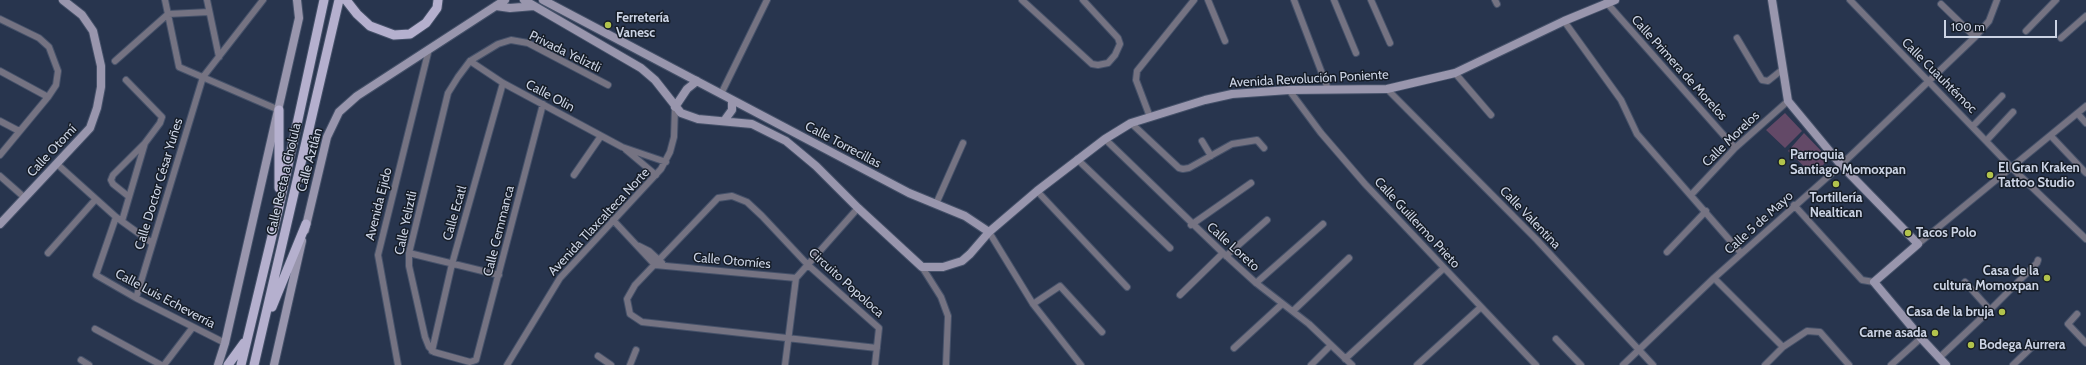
<!DOCTYPE html>
<meta charset="utf-8">
<style>
body{margin:0}
#map{position:relative;width:2086px;height:365px;overflow:hidden;background:#28354e;font-family:Cabin,sans-serif}
canvas{display:block}
.scale{position:absolute;left:1944px;top:20px;width:113px;height:18px;box-sizing:border-box;border:2px solid #cbd3e4;border-top:0;padding-left:5px;font-size:12px;line-height:14px;white-space:nowrap;color:#cbd3e4;-webkit-text-stroke:3px #161d28;paint-order:stroke}
</style>
<div id="map">
<canvas width="2086" height="365"></canvas>
<div class="scale">100 m</div>
</div>
<script>
const context = document.querySelector('canvas').getContext('2d');
context.lineJoin = 'round';
function fillPath(path, color) { context.fillStyle = color; context.fill(path, 'evenodd'); }
const poly = rows => new Path2D(rows.map(r => 'M' + r).join(''));
function stroke(path, color, width, dash) { context.strokeStyle = color; context.lineWidth = width; context.lineCap = dash ? 'butt' : 'round'; context.setLineDash(dash || []); context.stroke(path); }
function drawText(font, color, halo, rows, align = 'center') {
  context.font = font + ' Cabin,sans-serif'; context.lineWidth = 3; context.setLineDash([]); context.textBaseline = 'middle'; context.strokeStyle = halo; context.fillStyle = color; for (const [text, x, y, turn = 0] of rows) {
    context.save(); context.translate(x, y); context.rotate((+turn || 0) * Math.PI / 180); context.textAlign = isNaN(turn) ? turn : align; if (halo) context.strokeText(text, 0, 0); context.fillText(text, 0, 0); context.restore();
  }
}
const green = poly([
 [1785,113,1802,131,1785,148,1766,130],
 [1804,133,1829,159,1813,175,1788,151]
]);
const street = poly([
 [165,0,179,67,279,110],
 [207,0,219,57],
 [1022,0,1092,64,1098,65,1108,63,1115,55,1120,44,1118,38,1083,0],
 [1208,0,1225,41],
 [1294,0,1328,89],
 [1334,0,1356,53],
 [1371,0,1390,43],
 [1495,0,1497,4],
 [1850,0,2012,168,2086,239],
 [1606,2,1735,148],
 [1941,4,1975,37],
 [0,19,39,38,49,47,58,71,56,85,48,97,0,155],
 [1564,21,1621,100,1637,134,1741,253],
 [2026,31,2056,0],
 [1737,38,1762,80,1768,81,1783,69],
 [2061,38,2086,16],
 [115,61,168,14,209,12],
 [470,61,503,83,622,147,666,162],
 [0,71,48,97],
 [1455,73,1491,115],
 [1387,89,1537,240,1653,365],
 [1289,90,1321,133,1365,184,1536,365],
 [721,94,767,0],
 [543,104,476,360,470,362,434,352,429,347,425,337,409,266,409,253,448,93,458,77,470,61,498,44,511,40,528,43,608,85],
 [2078,114,2086,123],
 [1150,117,1136,80,1137,71,1194,0],
 [0,121,19,131],
 [1131,123,1179,168,1183,169,1189,168,1232,144,1257,140,1264,148],
 [1973,126,2002,96],
 [2051,136,2086,173],
 [1105,139,1223,253,1256,283,1309,324,1352,365],
 [1987,140,2013,112],
 [1202,141,1211,156],
 [625,149,656,175],
 [1077,159,1170,248],
 [57,164,116,217,152,243],
 [574,175,601,136],
 [0,176,25,198],
 [1037,191,1127,287],
 [1691,195,1735,148,1788,101],
 [128,196,113,184,111,180,113,175,144,144],
 [936,204,963,143],
 [1794,205,1862,280,1874,282],
 [116,217,96,275,136,298,225,343],
 [613,220,655,265,796,278],
 [122,221,145,143,160,123,162,117,126,80],
 [1191,225,1251,183],
 [989,232,1033,304,1081,365],
 [1918,244,2086,106],
 [639,246,649,251,662,263],
 [1667,252,1706,211],
 [48,253,95,200],
 [409,253,499,275],
 [1226,256,1267,220],
 [922,267,941,297,948,316,946,365],
 [1714,278,1783,347],
 [1965,282,1990,310],
 [1256,283,1323,224],
 [1180,295,1223,253],
 [136,298,203,77,263,0],
 [1033,304,1060,286,1102,332],
 [1293,311,1349,258],
 [2077,314,2068,324,2086,343],
 [95,329,161,365],
 [1556,339,1581,365],
 [1234,348,1282,304],
 [432,351,452,264,503,83],
 [598,356,611,365],
 [1939,358,1990,310,2037,263,2038,260],
 [1345,359,1444,268],
 [81,360,89,365],
 [164,365,193,327],
 [398,365,378,255,429,49],
 [507,365,560,278,661,169,670,152,674,137,675,107],
 [630,365,636,350],
 [785,365,796,278,858,208],
 [875,365,879,328,808,265,762,216,747,202,732,196,718,198,635,285,627,299,630,314,642,322,877,348],
 [1311,365,1331,345],
 [1417,365,1481,307],
 [1623,365,1714,278,1841,165,1975,37,1989,21,1997,0],
 [1765,365,1783,347,1807,331,1820,332,1849,365],
 [1891,365,1921,338],
 [2013,365,2035,344]
]);
const secondary = poly([
 [524,0,641,68,655,80,681,113,698,119,752,124,786,141,816,166,858,208,922,267,943,267,962,261,970,254,989,232,1037,191,1105,139,1131,123,1205,100,1232,94,1289,90,1387,89,1455,73,1564,21,1615,0],
 [543,0,909,193,965,216,989,232],
 [1772,0,1788,101,1841,165,1918,244,1874,282,1921,338,1946,365],
 [496,6,510,8,534,6],
 [675,107,687,89,697,81],
 [724,121,732,110,732,100],
 [0,224,90,128,97,108,101,87,101,66,93,31,82,15,63,0],
 [305,230,327,137,339,112,357,96,505,0],
 [218,365,225,343,299,18,297,0],
 [274,365,302,241]
]);
const primary = poly([
 [346,0,357,14,370,26,394,35,410,34,426,23,437,8,438,0],
 [279,110,279,188],
 [272,307,306,224],
 [228,365,244,343],
 [241,365,279,207,324,0],
 [254,365,339,0]
]);
const markers = [
 [608,25,4,"#b2c34c"],
 [1782,162,4,"#b2c34c"],
 [1990,175,4,"#b2c34c"],
 [1836,184,4,"#b2c34c"],
 [1908,233,4,"#b2c34c"],
 [2047,278,4,"#b2c34c"],
 [2002,312,4,"#b2c34c"],
 [1935,333,4,"#b2c34c"],
 [1971,345,4,"#b2c34c"]
];
const poiNames = [
 ["Ferretería",616,18],
 ["Vanesc",616,33],
 ["Parroquia",1790,155],
 ["Santiago Momoxpan",1790,170],
 ["El Gran Kraken",1998,168],
 ["Tattoo Studio",1998,183],
 ["Tortillería",1836,198,"center"],
 ["Nealtican",1836,213,"center"],
 ["Tacos Polo",1916,233],
 ["Casa de la",2039,271,"right"],
 ["cultura Momoxpan",2039,286,"right"],
 ["Casa de la bruja",1994,312,"right"],
 ["Carne asada",1927,333,"right"],
 ["Bodega Aurrera",1979,345]
];
const streetNames = [
 ["Privada Yeliztli",565,52,26],
 ["Calle Primera de Morelos",1679,68,48],
 ["Calle Cuauhtémoc",1939,76,45],
 ["Avenida Revolución Poniente",1309,79,-3],
 ["Calle Olin",550,96,28],
 ["Calle Morelos",1731,139,-44],
 ["Calle Torrecillas",843,145,28],
 ["Calle Otomí",52,151,-47],
 ["Calle Aztlán",310,160,-75],
 ["Calle Recta a Cholula",284,179,-77],
 ["Calle Doctor César Yuñes",159,184,-73],
 ["Avenida Ejido",379,204,-76],
 ["Calle Ecatl",455,213,-74],
 ["Calle Valentina",1530,218,46],
 ["Avenida Tlaxcalteca Norte",599,222,-47],
 ["Calle Yeliztli",406,223,-78],
 ["Calle Guillermo Prieto",1417,223,47],
 ["Calle 5 de Mayo",1759,223,-42],
 ["Calle Cemmanca",499,231,-76],
 ["Calle Loreto",1233,247,42],
 ["Calle Otomíes",732,261,5],
 ["Circuito Popoloca",846,283,42],
 ["Calle Luis Echeverría",165,299,28]
];
fillPath(green, '#634967');
stroke(street, '#455169', 8);
stroke(secondary, '#455169', 10);
stroke(primary, '#455169', 11);
stroke(street, '#757382', 6);
stroke(secondary, '#9996ad', 8);
stroke(primary, '#b5b0ce', 9);
for (const [x, y, r, color] of markers) { const dot = new Path2D(); dot.arc(x, y, r, 0, 2 * Math.PI); context.fillStyle = color; context.fill(dot); stroke(dot, '#161d28', 1.5); }
drawText('bold 13px', '#cbd3e4', '#161d28', poiNames, 'left');
drawText('13px', '#cbd3e4', '#161d28', streetNames);
</script>
